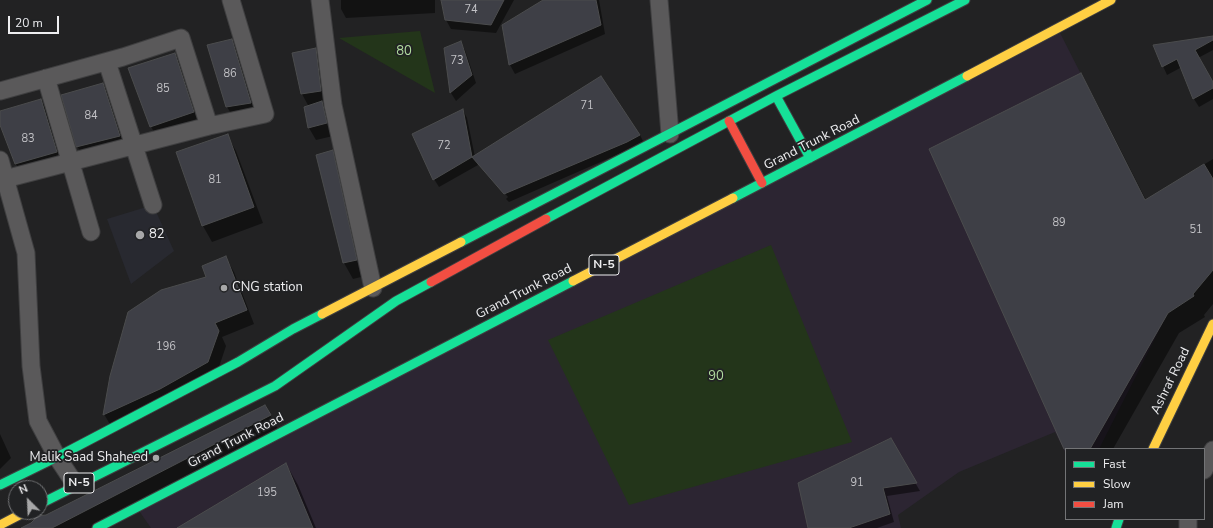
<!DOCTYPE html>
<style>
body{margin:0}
#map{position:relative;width:1213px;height:528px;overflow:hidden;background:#222223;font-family:"Nunito Sans",sans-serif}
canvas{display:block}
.legend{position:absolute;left:1065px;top:448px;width:140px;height:72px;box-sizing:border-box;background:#212224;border:1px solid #737476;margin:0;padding:5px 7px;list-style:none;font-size:12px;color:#eeeef0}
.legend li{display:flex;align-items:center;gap:8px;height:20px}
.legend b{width:20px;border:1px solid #737476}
.north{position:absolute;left:8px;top:480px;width:40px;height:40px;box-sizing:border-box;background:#212224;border:1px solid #737476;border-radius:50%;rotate:336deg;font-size:11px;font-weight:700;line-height:16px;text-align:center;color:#eeeef0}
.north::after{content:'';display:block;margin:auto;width:14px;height:18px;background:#a7a7a8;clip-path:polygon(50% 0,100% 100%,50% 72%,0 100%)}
.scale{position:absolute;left:8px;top:16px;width:51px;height:18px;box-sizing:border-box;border:2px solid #eeeef0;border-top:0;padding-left:5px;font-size:12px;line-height:14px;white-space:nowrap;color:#eeeef0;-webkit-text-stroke:3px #212224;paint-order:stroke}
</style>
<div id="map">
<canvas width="1213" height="528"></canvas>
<ul class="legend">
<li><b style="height:5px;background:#16e098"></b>Fast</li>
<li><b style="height:5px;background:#ffcf43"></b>Slow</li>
<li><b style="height:5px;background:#f24e42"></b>Jam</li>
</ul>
<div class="north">N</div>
<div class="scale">20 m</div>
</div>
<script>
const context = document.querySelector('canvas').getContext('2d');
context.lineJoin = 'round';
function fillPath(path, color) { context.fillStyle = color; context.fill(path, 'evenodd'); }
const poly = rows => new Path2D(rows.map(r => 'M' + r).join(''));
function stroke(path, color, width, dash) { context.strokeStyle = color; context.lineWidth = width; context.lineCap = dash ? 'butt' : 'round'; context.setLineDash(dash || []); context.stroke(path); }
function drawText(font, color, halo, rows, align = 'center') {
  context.font = font + ' "Nunito Sans",sans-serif'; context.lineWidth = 3.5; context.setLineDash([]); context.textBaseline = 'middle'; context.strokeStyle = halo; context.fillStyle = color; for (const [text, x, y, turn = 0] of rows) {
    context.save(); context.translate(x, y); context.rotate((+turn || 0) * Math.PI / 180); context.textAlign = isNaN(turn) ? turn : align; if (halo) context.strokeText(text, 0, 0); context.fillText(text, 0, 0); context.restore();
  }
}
const built = poly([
 [153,205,174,251,131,284,107,219]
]);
const education = poly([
 [1058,29,1194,296,1168,313,1099,449,1066,449,1066,454,1055,432,959,472,898,515,901,528,151,528,137,508]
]);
const green = poly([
 [420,31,435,93,339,38],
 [771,245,852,442,629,505,548,340]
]);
const shadow = poly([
 [341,0,435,0,435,13,346,18,341,9],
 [449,0,514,0,496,33,451,29,446,20],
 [545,0,599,0,605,34,515,74,510,65,503,26],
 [1213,37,1213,50,1198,58,1213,84,1213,99,1199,107,1194,99,1182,67,1167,75,1154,46],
 [232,40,236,48,255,111,232,115,227,107,208,46],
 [460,42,465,50,476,83,456,101,451,93,445,49],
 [315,49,322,61,328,103,323,104,329,114,333,136,316,140,309,128,305,108,309,107,302,94,293,54],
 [175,54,180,62,198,120,155,135,151,126],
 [1081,75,1092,94,1146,200,1213,159,1213,304,1204,315,1205,317,1179,333,1113,449,1066,449,1066,450,930,149],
 [103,84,108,92,124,145,82,154,77,146],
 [41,100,50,115,65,168,25,180,16,164,0,123,0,112],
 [463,110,467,118,475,157,640,135,644,143,509,202,506,199,508,197,480,164,477,164,478,165,439,187,434,179],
 [227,135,236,151,263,223,212,242,203,226,178,152],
 [332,152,341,167,365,276,353,279,344,263,317,156],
 [226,258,234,272,254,324,222,337,226,346,216,376,112,428,104,414,208,278],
 [265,406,279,431,91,528,23,528],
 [0,434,11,458,0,469],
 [890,440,920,491,887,496,894,522,877,528,809,528],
 [286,464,298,485,316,528,190,528]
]);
const building = poly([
 [441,0,504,0,491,25,445,20,441,0],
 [543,0,596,0,601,25,509,65,502,25,543,0],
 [1213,36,1213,40,1195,50,1213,82,1213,88,1193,99,1177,59,1162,67,1153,45,1213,36],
 [232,39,251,103,226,107,207,45,232,39],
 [461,41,472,75,450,93,444,48,461,41],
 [316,48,321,91,301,94,292,53,316,48],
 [175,53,194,112,150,127,128,68,175,53],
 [1081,73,1145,200,1204,164,1213,179,1213,270,1193,294,1194,296,1168,313,1090,449,1064,449,929,149,1081,73],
 [601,76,640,135,627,142,504,194,472,157,601,76],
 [103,83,120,136,76,147,61,95,103,83],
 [41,99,57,152,15,164,0,125,0,111,41,99],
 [322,101,327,123,308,128,304,107,322,101],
 [463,109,472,157,433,180,412,134,463,109],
 [228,134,254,207,202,226,176,152,228,134],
 [333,150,357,260,343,263,316,155,333,150],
 [226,256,247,310,215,323,219,331,208,362,160,389,103,415,110,376,128,312,161,290,206,277,202,266,226,256],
 [265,405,271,415,52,528,21,528,31,523,35,519,37,516,46,515,265,405],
 [891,438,917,483,883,488,890,514,849,528,808,528,798,483,891,438],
 [286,463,313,528,177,528,286,463]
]);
const street = poly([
 [320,0,333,105,373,288],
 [659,0,670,134],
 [107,62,153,205],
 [46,78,91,232],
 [0,91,123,57,181,38,209,126],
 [0,160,26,253,31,366,38,421,57,457,73,481],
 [5,179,209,126,265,114,231,0],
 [1204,470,1213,450],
 [1188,528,1188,519]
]);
const fast = poly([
 [776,96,810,158],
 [733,198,967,76],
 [546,219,776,96,965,0],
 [461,242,927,0],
 [0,485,57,457,238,362,293,329,322,314],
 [40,504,275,386,396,301,431,282],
 [97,528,573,281],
 [1116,528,1119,519]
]);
const slow = poly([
 [967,76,1111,0],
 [573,281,733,198],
 [322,314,461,242],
 [1153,449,1213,324],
 [0,525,25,512]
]);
const jam = poly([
 [729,121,762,183],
 [431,282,546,219]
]);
const markers = [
 [140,235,5,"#a7a7a8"],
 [224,288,4,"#a7a7a8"],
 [156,458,4,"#a7a7a8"]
];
const numberNames = [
 ["74",471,10],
 ["73",457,61],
 ["86",230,74],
 ["85",163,89],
 ["71",587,106],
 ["84",91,116],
 ["83",28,139],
 ["72",444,146],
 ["81",215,180],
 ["89",1059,223],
 ["51",1196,230],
 ["196",166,347],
 ["91",857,483],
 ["195",267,493]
];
const shields = [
 [604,265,30],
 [79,483,30]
];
const shieldNames = [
 ["N-5",604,265],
 ["N-5",79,483]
];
const parkNames = [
 ["80",404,52],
 ["90",716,377]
];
const streetNames = [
 ["Grand Trunk Road",812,143,-27],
 ["Grand Trunk Road",524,292,-27],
 ["Ashraf Road",1171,381,-64],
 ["Grand Trunk Road",236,441,-27]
];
const poiNames = [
 ["82",149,235],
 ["CNG station",232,288],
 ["Malik Saad Shaheed",148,458,"right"]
];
fillPath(built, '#282930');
fillPath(education, '#2c2532');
fillPath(green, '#23351a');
fillPath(shadow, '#0007');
fillPath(building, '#3e3f46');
stroke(building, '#4b4c4d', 1);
stroke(street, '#3f3f40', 19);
stroke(fast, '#3f3f40', 11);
stroke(slow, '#3f3f40', 11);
stroke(jam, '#3f3f40', 11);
stroke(street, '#5a595a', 17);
stroke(fast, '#16e098', 9);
stroke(slow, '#ffcf43', 9);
stroke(jam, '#f24e42', 9);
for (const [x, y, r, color] of markers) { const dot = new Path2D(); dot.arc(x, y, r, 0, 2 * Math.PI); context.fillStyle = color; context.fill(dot); stroke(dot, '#212224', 1.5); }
drawText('11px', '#c2c2c6', null, numberNames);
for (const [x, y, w] of shields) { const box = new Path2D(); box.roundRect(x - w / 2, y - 10, w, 20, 3); context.fillStyle = '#212224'; context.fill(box); stroke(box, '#eeeef0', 1); }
drawText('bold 12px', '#eeeef0', null, shieldNames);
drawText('13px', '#b1dc9f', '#212224', parkNames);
drawText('13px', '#eeeef0', '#212224', streetNames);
drawText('13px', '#eeeef0', '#212224', poiNames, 'left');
</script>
